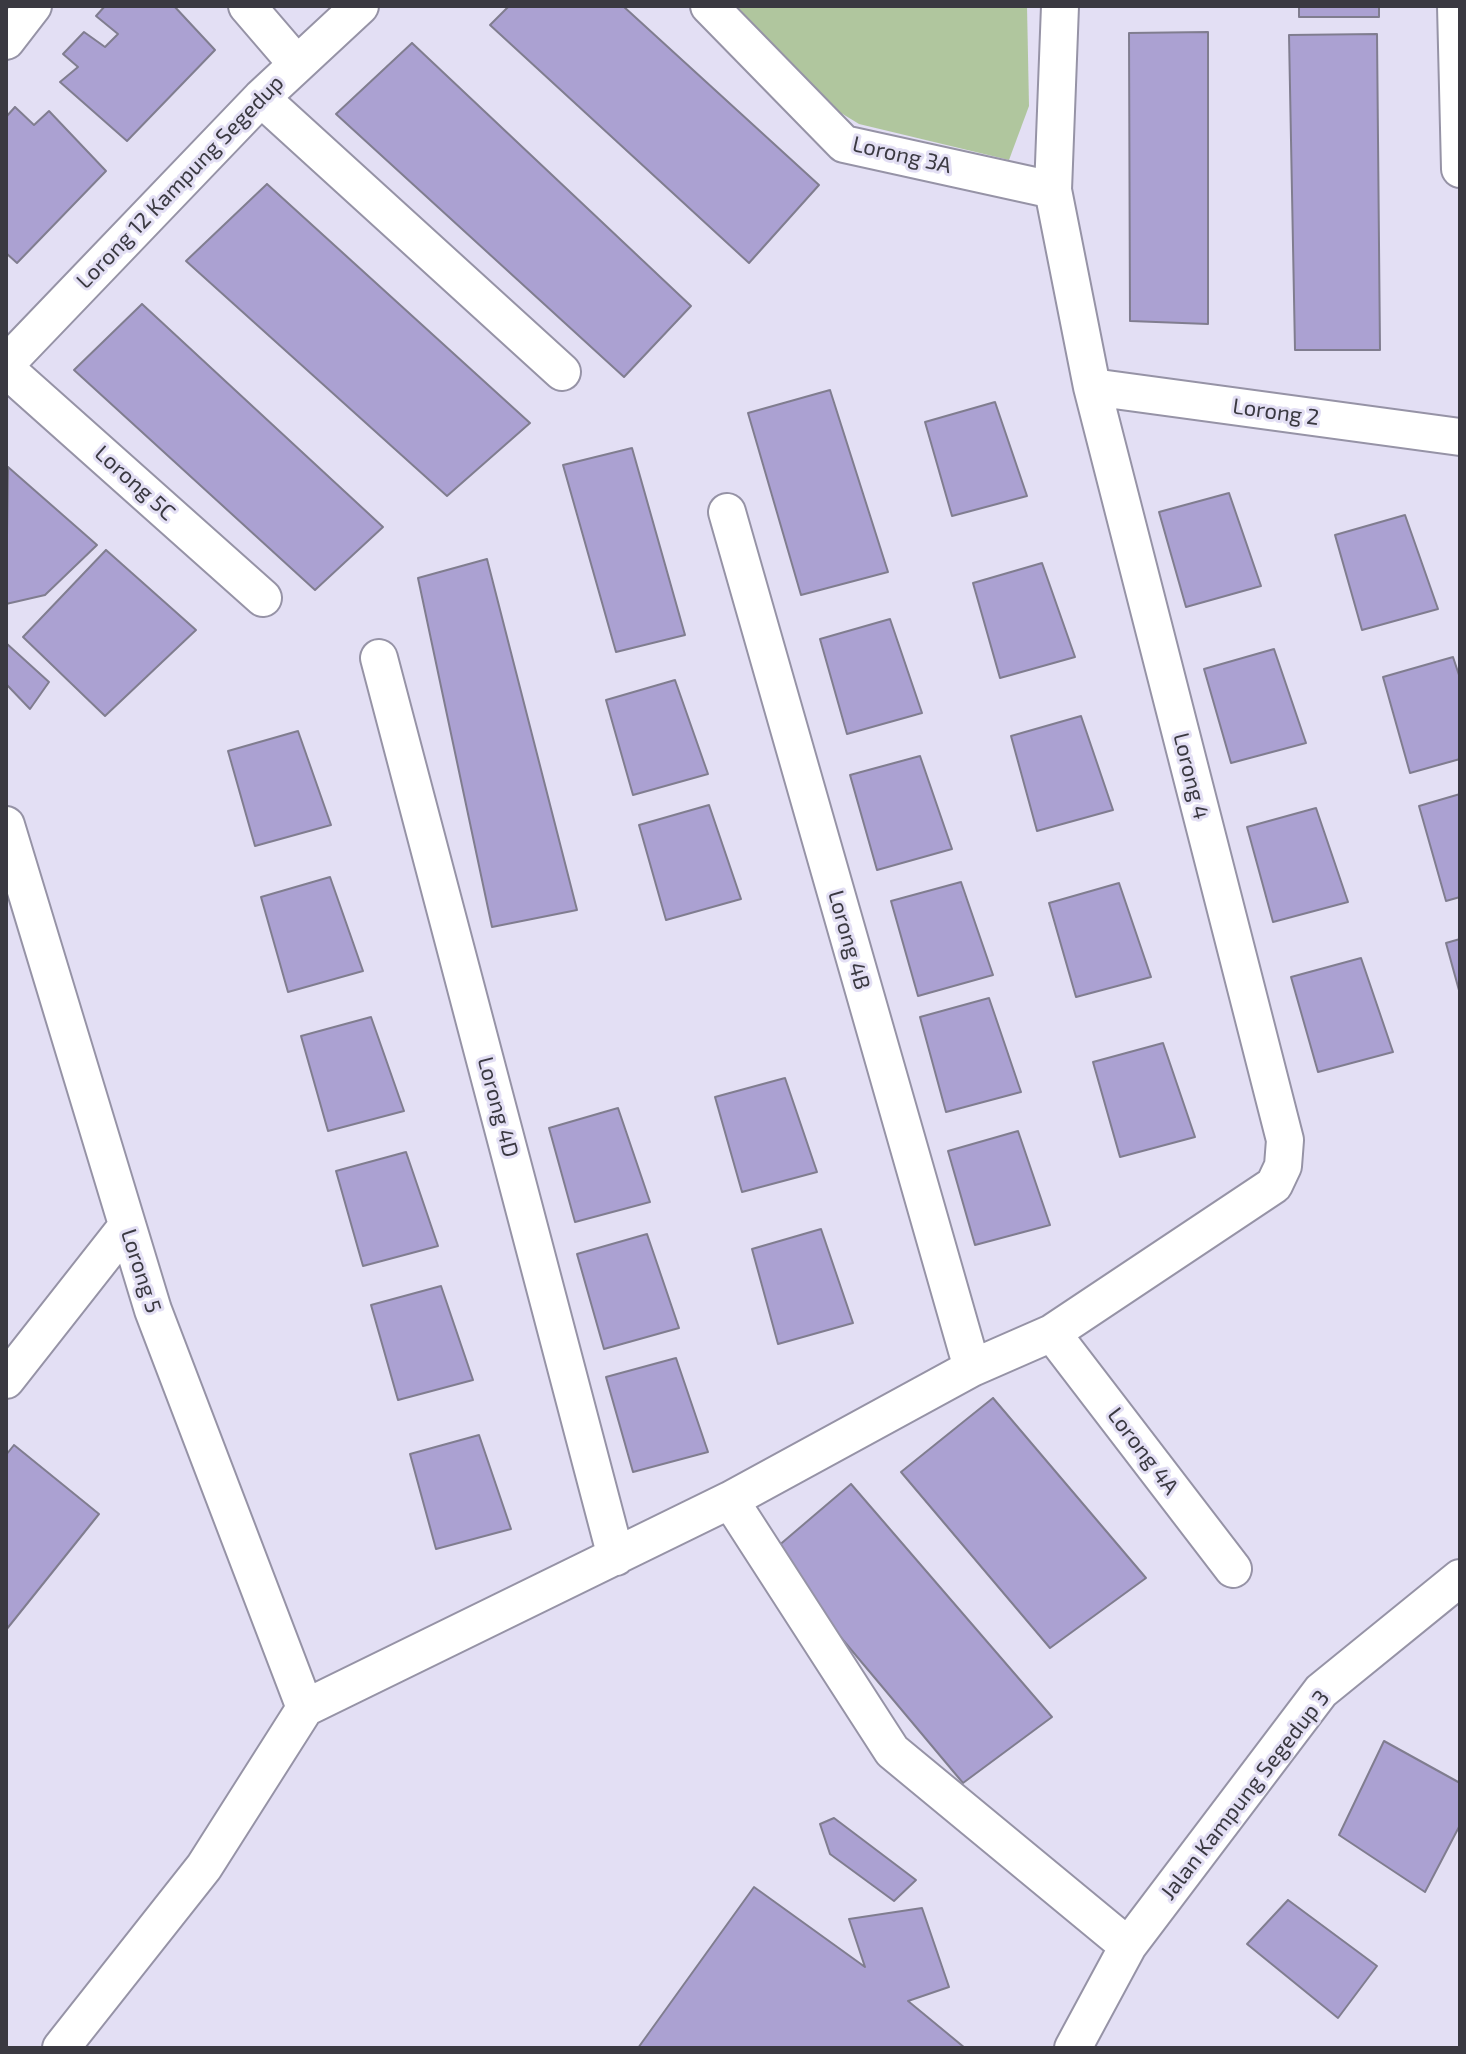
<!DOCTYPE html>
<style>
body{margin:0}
#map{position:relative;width:1466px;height:2054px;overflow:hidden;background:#e3dff4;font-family:"Exo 2",sans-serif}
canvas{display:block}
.frame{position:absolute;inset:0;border:8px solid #3a3941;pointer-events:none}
</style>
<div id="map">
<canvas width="1466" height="2054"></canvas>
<div class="frame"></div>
</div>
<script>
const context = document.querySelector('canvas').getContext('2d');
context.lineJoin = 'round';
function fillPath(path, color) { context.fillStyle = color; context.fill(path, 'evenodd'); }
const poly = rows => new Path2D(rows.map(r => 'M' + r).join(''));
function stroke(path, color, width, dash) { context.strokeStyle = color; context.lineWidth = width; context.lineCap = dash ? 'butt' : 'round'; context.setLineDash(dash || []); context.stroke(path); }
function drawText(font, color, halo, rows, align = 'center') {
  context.font = font + ' "Exo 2",sans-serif'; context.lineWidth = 6; context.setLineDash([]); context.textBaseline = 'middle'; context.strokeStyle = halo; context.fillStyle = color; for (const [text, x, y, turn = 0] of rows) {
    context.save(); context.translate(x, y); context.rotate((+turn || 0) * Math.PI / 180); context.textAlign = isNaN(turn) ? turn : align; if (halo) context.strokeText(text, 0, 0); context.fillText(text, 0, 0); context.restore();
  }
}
const green = poly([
 [728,6,1027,6,1029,106,1009,160,859,124,828,105]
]);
const building = poly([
 [105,6,174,6,215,50,127,141,60,82,78,67,63,54,84,32,105,47,118,34,96,16,105,6],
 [509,6,623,6,819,185,749,263,490,25,509,6],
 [1299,6,1379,6,1379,17,1299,17,1299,6],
 [1208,32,1208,324,1130,321,1129,33,1208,32],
 [1377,34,1380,350,1295,350,1289,35,1377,34],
 [412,43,691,306,624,377,336,114,412,43],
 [15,107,34,125,49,111,106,171,17,263,6,253,6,117,15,107],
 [267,184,530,423,447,496,186,261,267,184],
 [142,304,383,527,315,590,74,370,142,304],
 [830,390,888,572,801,595,748,413,830,390],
 [995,402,1027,496,952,516,925,422,995,402],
 [632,448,685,635,616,652,563,465,632,448],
 [8,467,97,545,45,595,6,604,8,467],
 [1229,493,1261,586,1186,607,1159,512,1229,493],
 [1405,515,1438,609,1362,630,1335,535,1405,515],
 [106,550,196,630,105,716,23,637,106,550],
 [487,559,577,910,492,927,418,578,487,559],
 [1042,563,1075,657,1000,678,973,583,1042,563],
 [890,619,922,713,847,734,820,639,890,619],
 [6,643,49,682,30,709,6,684,6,643],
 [1274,649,1306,743,1231,763,1204,669,1274,649],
 [1453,657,1460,678,1460,759,1410,773,1383,677,1453,657],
 [675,680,708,774,633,795,606,700,675,680],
 [1081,716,1113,810,1037,831,1011,736,1081,716],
 [298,731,331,825,255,846,228,751,298,731],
 [920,756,952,849,877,870,850,775,920,756],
 [1460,794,1460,897,1446,901,1419,806,1460,794],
 [709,805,741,899,666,920,639,825,709,805],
 [1316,808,1348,902,1273,922,1247,827,1316,808],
 [330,877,363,971,288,992,261,897,330,877],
 [961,882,993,975,918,996,891,901,961,882],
 [1119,883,1151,977,1076,997,1049,903,1119,883],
 [1460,939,1460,994,1446,943,1460,939],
 [1361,958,1393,1052,1318,1072,1291,977,1361,958],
 [989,998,1021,1092,946,1112,920,1017,989,998],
 [371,1017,404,1111,328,1131,301,1036,371,1017],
 [1163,1043,1195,1137,1120,1157,1093,1062,1163,1043],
 [785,1078,817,1172,742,1192,715,1097,785,1078],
 [618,1108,650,1202,575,1222,549,1128,618,1108],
 [1018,1131,1050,1225,975,1245,948,1151,1018,1131],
 [406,1152,438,1246,363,1266,336,1171,406,1152],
 [821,1229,853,1323,778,1344,752,1249,821,1229],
 [647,1234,679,1328,604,1349,577,1254,647,1234],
 [441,1286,473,1380,398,1400,371,1305,441,1286],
 [676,1358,708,1452,633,1472,606,1377,676,1358],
 [993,1398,1146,1578,1050,1648,901,1472,993,1398],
 [479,1435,511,1529,436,1549,410,1454,479,1435],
 [14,1445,99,1514,6,1630,6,1455,14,1445],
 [851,1484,1052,1717,963,1783,770,1553,851,1484],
 [1384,1741,1460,1783,1460,1825,1425,1892,1339,1835,1384,1741],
 [834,1818,916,1880,894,1901,830,1854,820,1824,834,1818],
 [754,1887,865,1967,849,1919,922,1908,949,1987,908,2001,965,2048,638,2048,754,1887],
 [1288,1900,1377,1966,1338,2018,1247,1944,1288,1900]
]);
const street = poly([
 [247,6,296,63],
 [709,6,844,144,1053,190],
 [1456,6,1460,169],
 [6,41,33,6],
 [261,98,562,372],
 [6,364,261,98,360,6],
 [6,369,263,598],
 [1092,387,1460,437],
 [727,512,972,1368],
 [379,658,616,1557],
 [6,825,153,1310,305,1708],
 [1052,1333,1233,1569],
 [6,1380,127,1226],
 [730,1500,892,1751,1128,1946],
 [61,2048,204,1867,305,1708,730,1500,972,1368,1052,1333,1274,1185,1283,1166,1285,1140,1092,387,1053,190,1060,6],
 [1073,2048,1128,1946,1321,1691,1460,1578]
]);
const streetNames = [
 ["Lorong 3A",902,155,13],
 ["Lorong 12 Kampung Segedup",180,182,-46],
 ["Lorong 2",1276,412,8],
 ["Lorong 5C",135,483,42],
 ["Lorong 4",1191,776,76],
 ["Lorong 4B",849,940,74],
 ["Lorong 4D",498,1107,75],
 ["Lorong 5",141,1271,72],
 ["Lorong 4A",1143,1451,53],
 ["Jalan Kampung Segedup 3",1245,1795,-52]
];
fillPath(green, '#b0c69e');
fillPath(building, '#aba1d2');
stroke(building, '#807d8f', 2);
stroke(street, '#9693a6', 40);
stroke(street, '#fff', 36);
drawText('22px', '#3a3941', '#e3dff4', streetNames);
</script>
